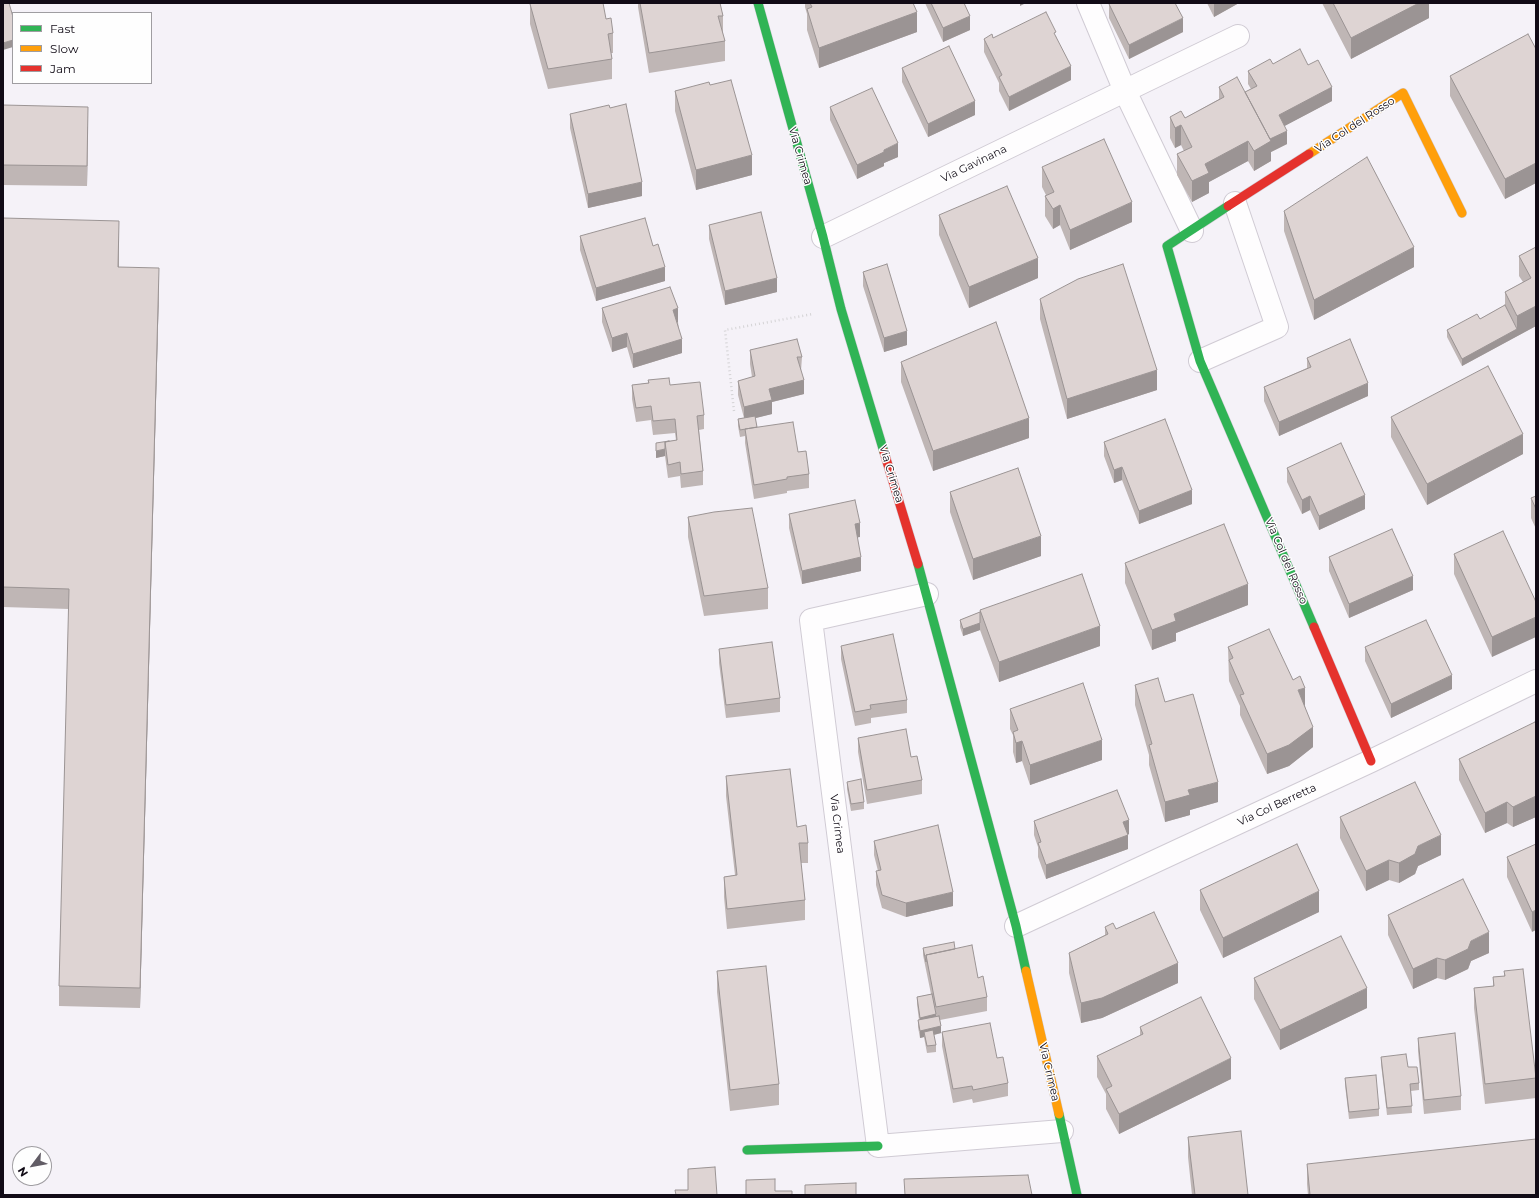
<!DOCTYPE html>
<style>
body{margin:0}
#map{position:relative;width:1539px;height:1198px;overflow:hidden;background:#f5f2f8;font-family:Montserrat,sans-serif}
canvas{display:block}
.frame{position:absolute;inset:0;border:4px solid #110b16;pointer-events:none}
.legend{position:absolute;left:12px;top:12px;width:140px;height:72px;box-sizing:border-box;background:#fefefe;border:1px solid #9f9da1;margin:0;padding:5px 7px;list-style:none;font-size:12px;color:#110b16}
.legend li{display:flex;align-items:center;gap:8px;height:20px}
.legend b{width:20px;border:1px solid #9f9da1}
.north{position:absolute;left:12px;top:1146px;width:40px;height:40px;box-sizing:border-box;background:#fefefe;border:1px solid #9f9da1;border-radius:50%;rotate:238deg;font-size:11px;font-weight:700;line-height:16px;text-align:center;color:#110b16}
.north::after{content:'';display:block;margin:auto;width:14px;height:18px;background:#615c65;clip-path:polygon(50% 0,100% 100%,50% 72%,0 100%)}
</style>
<div id="map">
<canvas width="1539" height="1198"></canvas>
<div class="frame"></div>
<ul class="legend">
<li><b style="height:5px;background:#30b455"></b>Fast</li>
<li><b style="height:5px;background:#ff9f0a"></b>Slow</li>
<li><b style="height:5px;background:#e5322d"></b>Jam</li>
</ul>
<div class="north">N</div>
</div>
<script>
const context = document.querySelector('canvas').getContext('2d');
context.lineJoin = 'round';
const poly = rows => new Path2D(rows.map(r => 'M' + r).join(''));
function stroke(path, color, width, dash) { context.strokeStyle = color; context.lineWidth = width; context.lineCap = dash ? 'butt' : 'round'; context.setLineDash(dash || []); context.stroke(path); }
function fillPath(path, color) { context.fillStyle = color; context.fill(path, 'evenodd'); }
function drawText(font, color, halo, rows, align = 'center') {
  context.font = font + ' Montserrat,sans-serif'; context.lineWidth = 3; context.setLineDash([]); context.textBaseline = 'middle'; context.strokeStyle = halo; context.fillStyle = color; for (const [text, x, y, turn = 0] of rows) {
    context.save(); context.translate(x, y); context.rotate((+turn || 0) * Math.PI / 180); context.textAlign = isNaN(turn) ? turn : align; if (halo) context.strokeText(text, 0, 0); context.fillText(text, 0, 0); context.restore();
  }
}
const path = poly([
 [734,411,725,330,813,314]
]);
const street = poly([
 [1088,3,1125,91,1192,231],
 [823,237,1238,36],
 [1200,361,1277,327,1235,203],
 [927,594,811,620,878,1146,1062,1131],
 [1016,926,1371,761,1536,681]
]);
const fast = poly([
 [758,3,823,237,841,309,884,452],
 [1228,206,1167,246,1200,361,1314,627],
 [918,564,1016,926,1026,971],
 [1059,1114,1077,1195],
 [747,1150,878,1146]
]);
const slow = poly([
 [1309,154,1403,93,1462,213],
 [1026,971,1059,1114]
]);
const jam = poly([
 [1228,206,1309,154],
 [884,452,918,564],
 [1314,627,1371,761]
]);
const wall = poly([
 [638,3,720,3,723,16,723,36,725,41,725,61,649,73,638,7],
 [805,3,913,3,917,32,819,68,807,30,807,14,805,7],
 [925,3,964,3,970,30,943,42],
 [1207,3,1239,3,1214,17],
 [1322,3,1429,3,1429,18,1351,59],
 [530,4,606,19,613,33,613,53,611,53,612,59,612,79,548,89,530,24],
 [1109,4,1183,32,1129,59,1109,18],
 [1056,36,1071,80,1009,111,999,91,999,83,984,52,984,39],
 [1536,49,1536,183,1505,199,1450,96,1450,76],
 [1273,64,1308,65,1332,101,1284,126,1287,144,1271,152,1271,161,1254,171,1248,161,1209,182,1209,193,1192,202,1177,175,1177,154,1184,151,1181,145,1175,148,1170,138,1170,117,1185,118,1219,99,1219,87,1245,92,1251,89,1248,84,1248,71],
 [902,68,975,115,928,137,902,82],
 [710,85,752,175,696,190,675,111,675,91],
 [3,105,88,127,87,186,3,185],
 [830,107,898,157,884,163,884,166,857,179,830,120],
 [570,114,642,196,588,208,570,128],
 [1042,167,1132,222,1070,250,1060,225,1053,229,1045,216,1045,196,1046,195,1042,187],
 [1284,211,1414,267,1314,320,1284,231],
 [939,215,1038,278,969,308,939,235],
 [3,218,119,241,119,267,159,288,140,1008,59,1006,59,986,69,609,3,607,3,616],
 [709,225,777,292,725,305,709,239],
 [580,236,653,246,665,281,596,301,580,250],
 [1536,247,1536,326,1462,366,1447,337,1447,330,1480,319,1505,305,1505,292,1523,282,1519,276,1519,256],
 [863,272,907,345,884,352,863,286],
 [1040,299,1157,390,1067,419,1040,319],
 [602,308,678,322,682,353,633,368,627,347,612,352,602,322],
 [750,350,802,357,801,371,804,394,772,402,772,414,755,418,757,427,798,452,809,474,809,488,787,491,787,493,754,499,745,443,745,436,740,437,738,426,738,419,744,418,738,395,738,381,752,377,750,364],
 [1307,358,1368,396,1279,436,1264,401,1264,387,1307,368],
 [901,362,1029,438,933,471,901,382],
 [648,380,670,385,704,415,704,429,699,430,703,471,703,485,681,488,680,476,668,478,665,456,656,458,669,441,676,440,675,433,653,435,651,420,636,422,632,399,632,385,648,383],
 [1391,417,1523,454,1427,505,1391,437],
 [1104,442,1192,504,1139,524,1122,480,1114,483,1104,456],
 [1287,468,1365,509,1319,530,1310,510,1302,514,1287,482],
 [950,492,1041,556,973,580,950,512],
 [1536,496,1536,529,1531,518,1531,498],
 [789,514,860,537,857,537,861,571,802,584,789,528],
 [688,517,768,588,768,609,704,616,688,537],
 [1454,554,1536,602,1492,657,1454,574],
 [1329,557,1413,590,1349,618,1329,571],
 [1125,563,1248,605,1176,633,1176,641,1152,650,1125,583],
 [980,610,1100,646,999,682,980,630,963,636,960,627,960,620,980,612],
 [841,646,907,700,907,713,871,718,871,723,855,726,841,659],
 [1228,647,1305,706,1313,747,1289,766,1267,774,1240,715,1240,706,1229,681],
 [1365,647,1452,689,1391,718,1365,661],
 [719,649,780,698,780,712,726,718,719,663],
 [1135,685,1165,702,1218,802,1190,810,1190,815,1165,822,1149,765,1149,755,1135,705],
 [1010,709,1102,760,1030,785,1022,761,1016,763,1013,752,1013,735,1010,729],
 [1536,724,1536,817,1513,827,1507,823,1485,833,1459,780,1459,759],
 [858,738,911,757,922,780,922,794,867,804,858,752],
 [726,776,808,843,808,863,801,863,805,900,805,920,727,929,724,897,724,877,735,875,726,796],
 [847,782,864,802,864,809,851,811,847,789],
 [1340,817,1441,855,1418,866,1415,874,1399,883,1389,880,1366,891,1340,838],
 [1034,821,1129,834,1128,834,1128,849,1046,879,1038,857,1038,847,1034,835],
 [874,841,953,906,906,917,882,908,876,885,876,871,878,871,874,855],
 [1536,844,1532,932,1507,877,1507,857],
 [1200,890,1319,912,1223,958,1200,910],
 [1388,915,1489,953,1471,961,1468,969,1445,980,1437,978,1413,989,1388,935],
 [1105,927,1116,929,1178,983,1102,1018,1081,1023,1069,973,1069,953,1105,935],
 [923,948,955,949,978,978,987,997,987,1011,940,1020,941,1033,934,1035,936,1045,936,1052,927,1053,924,1037,920,1038,918,1027,918,1020,919,1020,917,1004,917,997,931,994,923,955],
 [717,971,779,1084,779,1105,730,1111,717,992],
 [1504,971,1536,1078,1536,1098,1485,1104,1474,1008,1474,988,1493,986,1493,977,1504,976],
 [1254,978,1367,1008,1280,1050,1254,999],
 [1140,1027,1231,1079,1119,1134,1106,1109,1106,1094,1097,1077,1097,1056,1140,1036],
 [942,1032,997,1058,1008,1083,1008,1096,973,1103,972,1099,953,1103,942,1046],
 [1418,1038,1461,1096,1461,1110,1424,1114,1418,1051],
 [1381,1057,1408,1067,1419,1083,1419,1090,1411,1091,1412,1113,1387,1115,1381,1064],
 [1345,1078,1379,1109,1379,1116,1349,1119,1345,1085],
 [1188,1137,1248,1195,1192,1195,1188,1157],
 [1307,1164,1536,1195,1308,1195,1307,1184]
]);
const shadedWall = poly([
 [1020,3,1026,3,1020,6],
 [1214,3,1239,3,1214,17],
 [1419,3,1429,3,1429,18,1351,59,1351,38],
 [917,12,917,32,819,68,819,48],
 [970,16,970,30,943,42,943,28],
 [1183,18,1183,32,1129,59,1129,45],
 [13,40,13,47,3,50,3,43],
 [1071,66,1071,80,1009,111,1009,97],
 [1332,87,1332,101,1279,129,1279,115],
 [975,101,975,115,928,137,928,124],
 [88,107,88,127,87,186,87,166],
 [1181,125,1181,145,1175,148,1175,128],
 [1287,131,1287,144,1271,152,1271,161,1254,171,1254,151,1268,140],
 [1248,141,1248,161,1209,182,1209,193,1192,202,1192,181,1205,164],
 [898,143,898,157,884,163,884,166,857,179,857,165,884,150],
 [752,155,752,175,696,190,696,170],
 [1536,163,1536,183,1505,199,1505,179],
 [642,182,642,196,588,208,588,194],
 [1132,202,1132,222,1070,250,1070,230],
 [1060,205,1060,225,1053,229,1053,209],
 [119,221,119,241,118,287,118,267],
 [1414,247,1414,267,1314,320,1314,300],
 [1038,258,1038,278,969,308,969,287],
 [665,267,665,281,596,301,596,288],
 [159,268,159,288,140,1008,140,988],
 [777,278,777,292,725,305,725,291],
 [1536,306,1536,326,1462,366,1462,359,1517,329,1517,316],
 [678,308,678,322,673,324,673,310],
 [907,331,907,345,884,352,884,338],
 [627,333,627,347,612,352,612,338],
 [682,339,682,353,633,368,633,354],
 [1157,370,1157,390,1067,419,1067,399],
 [804,380,804,394,772,402,772,414,744,421,744,407,769,389],
 [1368,383,1368,396,1279,436,1279,422],
 [1029,418,1029,438,933,471,933,451],
 [1523,434,1523,454,1427,505,1427,484],
 [665,449,665,456,656,458,656,451],
 [1122,467,1122,480,1114,483,1114,470],
 [1192,490,1192,504,1139,524,1139,511],
 [1365,495,1365,509,1319,530,1319,516],
 [1310,496,1310,510,1302,514,1302,500],
 [860,523,860,537,855,538,855,524],
 [1041,536,1041,556,973,580,973,559],
 [861,557,861,571,802,584,802,571],
 [1413,576,1413,590,1349,618,1349,604],
 [1248,584,1248,605,1176,633,1176,641,1152,650,1152,630,1174,614],
 [1536,617,1536,637,1492,657,1492,637],
 [980,623,980,630,963,636,963,629],
 [1100,626,1100,646,999,682,999,662],
 [1452,675,1452,689,1391,718,1391,704],
 [1305,688,1305,708,1298,690],
 [1313,727,1313,747,1289,766,1267,774,1267,754],
 [1102,740,1102,760,1030,785,1030,765],
 [1022,741,1022,761,1016,763,1016,743],
 [1218,782,1218,802,1190,810,1190,815,1165,822,1165,802,1188,790],
 [1536,796,1536,817,1513,827,1513,807],
 [1507,802,1507,823,1485,833,1485,813],
 [1129,820,1129,834,1123,836,1123,822],
 [1128,835,1128,849,1046,879,1046,865],
 [1441,835,1441,855,1418,866,1415,874,1399,883,1399,863,1418,846],
 [1389,860,1389,880,1366,891,1366,871],
 [1319,891,1319,912,1223,958,1223,938],
 [953,892,953,906,906,917,906,903],
 [1536,910,1536,930,1532,932,1532,912],
 [1489,932,1489,953,1471,961,1468,969,1445,980,1445,960,1471,941],
 [1437,958,1437,978,1413,989,1413,969],
 [1178,963,1178,983,1102,1018,1081,1023,1081,1003],
 [1367,988,1367,1008,1280,1050,1280,1030],
 [936,1014,936,1021,920,1025,920,1018],
 [941,1026,941,1033,925,1037,924,1032,924,1037,920,1038,920,1031],
 [1231,1058,1231,1079,1119,1134,1119,1114]
]);
const building = poly([
 [3,3,9,3,13,17,13,40,3,43,3,3],
 [533,3,603,3,606,19,611,18,613,33,608,34,612,59,548,69,530,4,533,3],
 [640,3,720,3,723,16,718,16,725,41,649,53,640,3],
 [810,3,913,3,917,12,819,48,807,9,812,7,810,3],
 [931,3,964,3,970,16,943,28,931,3],
 [1111,3,1175,3,1183,18,1129,45,1109,4,1111,3],
 [1333,3,1419,3,1351,38,1333,3],
 [1046,12,1056,32,1054,33,1071,66,1009,97,999,77,1002,75,984,39,992,34,993,38,1046,12],
 [1528,34,1536,49,1536,163,1505,179,1450,76,1528,34],
 [949,46,975,101,928,124,902,68,949,46],
 [1300,49,1308,65,1318,60,1332,87,1279,115,1287,131,1270,139,1245,92,1257,86,1248,71,1270,59,1273,64,1300,49],
 [1237,77,1271,141,1254,151,1248,141,1205,164,1209,173,1192,181,1177,154,1192,147,1181,125,1175,128,1170,117,1181,111,1185,118,1224,97,1219,87,1237,77],
 [731,80,752,155,696,170,675,91,709,82,710,85,731,80],
 [872,88,898,143,884,150,884,152,857,165,830,107,872,88],
 [626,104,642,182,588,194,570,114,609,105,610,108,626,104],
 [3,105,88,107,87,166,3,165,3,105],
 [1104,139,1132,202,1070,230,1060,205,1053,209,1045,196,1054,192,1042,167,1104,139],
 [1367,157,1414,247,1314,300,1284,211,1367,157],
 [1007,186,1038,258,969,287,939,215,1007,186],
 [761,212,777,278,725,291,709,225,761,212],
 [3,218,119,221,118,267,159,268,140,988,59,986,69,589,3,587,3,596,3,218],
 [645,218,653,246,658,244,665,267,596,288,580,236,645,218],
 [1536,247,1536,306,1517,316,1505,292,1531,278,1519,256,1536,247],
 [887,264,907,331,884,338,863,272,887,264],
 [1123,264,1157,370,1067,399,1040,299,1078,279,1123,264],
 [670,287,678,308,673,310,682,339,633,354,627,333,612,338,602,308,670,287],
 [1505,305,1517,329,1462,359,1447,330,1477,314,1480,319,1505,305],
 [996,322,1029,418,933,451,901,362,996,322],
 [797,339,802,357,797,357,804,380,769,389,772,400,744,407,738,381,755,376,750,350,797,339],
 [1350,339,1368,383,1279,422,1264,387,1311,367,1307,358,1350,339],
 [1488,366,1523,434,1427,484,1391,417,1488,366],
 [669,378,670,385,700,382,704,415,697,416,703,471,681,474,680,462,668,465,665,442,677,440,675,419,653,421,651,406,636,408,632,385,649,383,648,380,669,378],
 [755,416,757,427,740,430,738,419,755,416],
 [1165,419,1192,490,1139,511,1122,467,1114,470,1104,442,1165,419],
 [793,422,798,452,806,451,809,474,787,477,787,479,754,485,745,429,793,422],
 [669,441,665,442,665,449,656,451,656,443,669,441],
 [1341,443,1365,495,1319,516,1310,496,1302,500,1287,468,1341,443],
 [1018,468,1041,536,973,559,950,492,1018,468],
 [1536,496,1536,509,1531,498,1536,496],
 [855,500,860,523,855,524,861,557,802,571,789,514,855,500],
 [752,508,768,588,704,596,688,517,714,512,752,508],
 [1224,524,1248,584,1174,614,1176,621,1152,630,1125,563,1224,524],
 [1392,529,1413,576,1349,604,1329,557,1392,529],
 [1503,531,1536,602,1536,617,1492,637,1454,554,1503,531],
 [1082,574,1100,626,999,662,980,610,1082,574],
 [980,612,980,623,963,629,960,620,980,612],
 [1426,620,1452,675,1391,704,1365,647,1426,620],
 [1269,629,1293,680,1300,676,1305,688,1298,690,1313,727,1289,745,1267,754,1240,695,1244,694,1229,660,1233,658,1228,647,1269,629],
 [893,634,907,700,870,705,871,709,855,712,841,646,893,634],
 [772,642,780,698,726,705,719,649,772,642],
 [1158,678,1165,702,1193,694,1218,782,1188,790,1190,795,1165,802,1149,745,1152,744,1135,685,1158,678],
 [1083,683,1102,740,1030,765,1022,741,1016,743,1013,732,1018,730,1010,709,1083,683],
 [1535,722,1536,724,1536,796,1513,807,1507,802,1485,813,1459,759,1535,722],
 [906,729,911,757,917,756,922,780,867,790,858,738,906,729],
 [790,769,797,827,806,825,808,843,799,843,805,900,727,909,724,877,737,875,726,776,790,769],
 [861,779,864,802,851,804,847,782,861,779],
 [1415,782,1441,835,1418,846,1415,854,1399,863,1389,860,1366,871,1340,817,1415,782],
 [1117,790,1129,820,1123,822,1128,835,1046,865,1038,843,1041,842,1034,821,1117,790],
 [938,825,953,892,906,903,882,895,876,871,881,870,874,841,938,825],
 [1297,844,1319,891,1223,938,1200,890,1297,844],
 [1536,844,1536,910,1532,912,1507,857,1536,844],
 [1463,879,1489,932,1471,941,1468,949,1445,960,1437,958,1413,969,1388,915,1463,879],
 [1154,912,1178,963,1102,998,1081,1003,1069,953,1108,934,1105,927,1113,923,1116,929,1154,912],
 [1341,936,1367,988,1280,1030,1254,978,1341,936],
 [954,942,955,949,926,955,926,962,923,948,954,942],
 [972,945,978,978,983,976,987,997,936,1007,926,955,972,945],
 [766,966,779,1084,730,1090,717,971,766,966],
 [1523,969,1536,1078,1485,1084,1474,988,1494,986,1493,977,1505,976,1504,971,1523,969],
 [932,994,936,1014,920,1018,917,997,932,994],
 [1201,997,1231,1058,1119,1114,1106,1089,1112,1086,1097,1056,1143,1034,1140,1027,1201,997],
 [939,1016,941,1026,920,1031,918,1020,939,1016],
 [990,1023,997,1058,1003,1057,1008,1083,973,1090,972,1086,953,1089,942,1032,990,1023],
 [933,1030,936,1045,927,1046,924,1032,933,1030],
 [1455,1033,1461,1096,1424,1100,1418,1038,1455,1033],
 [1406,1054,1408,1067,1417,1067,1419,1083,1410,1084,1412,1106,1387,1108,1381,1057,1406,1054],
 [1376,1075,1379,1109,1349,1112,1345,1078,1376,1075],
 [1241,1131,1248,1195,1195,1195,1188,1137,1241,1131],
 [1536,1139,1536,1195,1310,1195,1307,1164,1536,1139],
 [715,1167,717,1195,676,1195,675,1190,688,1190,688,1169,715,1167],
 [1028,1175,1032,1195,905,1195,904,1179,1028,1175],
 [775,1179,775,1191,792,1191,792,1195,746,1195,746,1180,775,1179],
 [856,1183,856,1195,805,1195,805,1185,856,1183]
]);
const streetNames = [
 ["Via Col del Rosso",1355,125,-33],
 ["Via Crimea",800,156,74],
 ["Via Gavinana",974,164,-26],
 ["Via Crimea",891,474,73],
 ["Via Col del Rosso",1286,561,67],
 ["Via Col Berretta",1277,805,-25],
 ["Via Crimea",837,824,83],
 ["Via Crimea",1049,1072,77]
];
stroke(street, '#d0cbd4', 24);
stroke(fast, '#d0cbd4', 10);
stroke(slow, '#d0cbd4', 10);
stroke(jam, '#d0cbd4', 10);
stroke(path, '#d4d3d5', 2.5, [1, 3]);
stroke(street, '#fefdfe', 22);
stroke(fast, '#30b455', 9);
stroke(slow, '#ff9f0a', 9);
stroke(jam, '#e5322d', 9);
fillPath(wall, '#bfb6b5');
fillPath(shadedWall, '#9b9494');
fillPath(building, '#ded4d3');
stroke(building, '#9b9494', 1);
drawText('11px', '#110b16', '#fefefe', streetNames);
</script>
